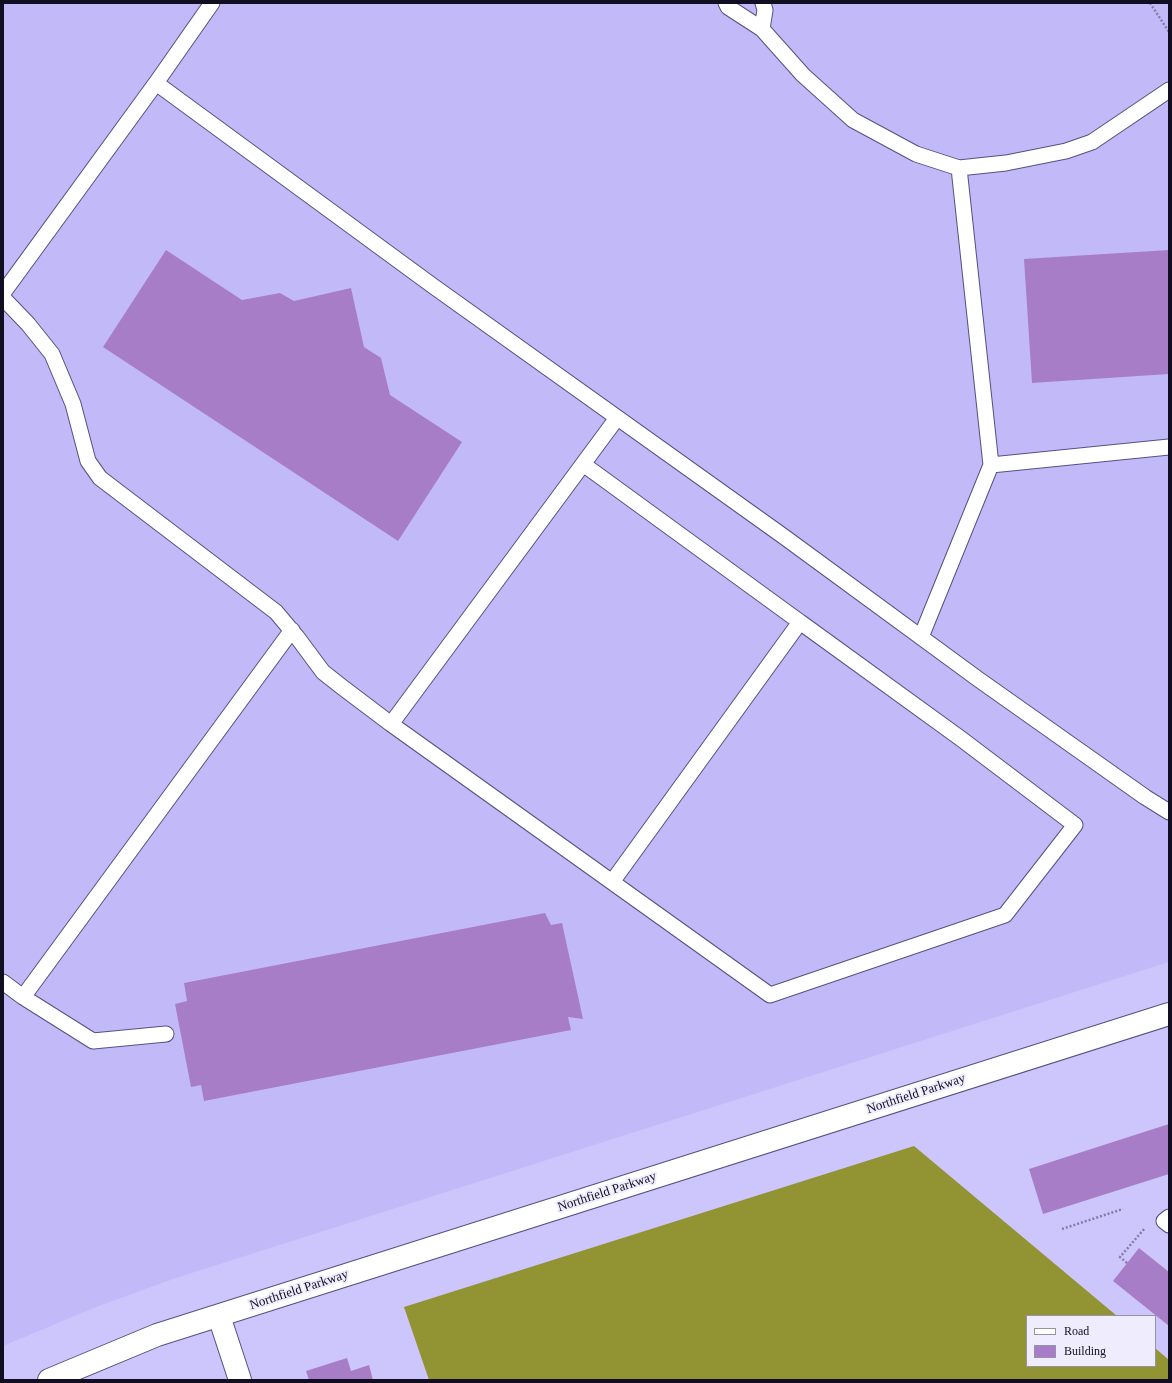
<!DOCTYPE html>
<style>
body{margin:0}
#map{position:relative;width:1172px;height:1383px;overflow:hidden;background:#ccc6fd;font-family:"Times New Roman",serif}
canvas{display:block}
.frame{position:absolute;inset:0;border:4px solid #110e21;pointer-events:none}
.legend{position:absolute;left:1026px;top:1315px;width:130px;height:52px;box-sizing:border-box;background:#eeecfd;border:1px solid #9693a5;margin:0;padding:5px 7px;list-style:none;font-size:12px;color:#110e21}
.legend li{display:flex;align-items:center;gap:8px;height:20px}
.legend b{width:20px;border:1px solid #9693a5}
</style>
<div id="map">
<canvas width="1172" height="1383"></canvas>
<div class="frame"></div>
<ul class="legend">
<li><b style="height:5px;background:#fff"></b>Road</li>
<li><b style="height:11px;background:#a87dc8"></b>Building</li>
</ul>
</div>
<script>
const context = document.querySelector('canvas').getContext('2d');
context.lineJoin = 'round';
function fillPath(path, color) { context.fillStyle = color; context.fill(path, 'evenodd'); }
const poly = rows => new Path2D(rows.map(r => 'M' + r).join(''));
function stroke(path, color, width, dash) { context.strokeStyle = color; context.lineWidth = width; context.lineCap = dash ? 'butt' : 'round'; context.setLineDash(dash || []); context.stroke(path); }
function drawText(font, color, halo, rows, align = 'center') {
  context.font = font + ' "Times New Roman",serif'; context.lineWidth = 4; context.setLineDash([]); context.textBaseline = 'middle'; context.strokeStyle = halo; context.fillStyle = color; for (const [text, x, y, turn = 0] of rows) {
    context.save(); context.translate(x, y); context.rotate((+turn || 0) * Math.PI / 180); context.textAlign = isNaN(turn) ? turn : align; if (halo) context.strokeText(text, 0, 0); context.fillText(text, 0, 0); context.restore();
  }
}
const built = poly([
 [3,3,1169,3,1169,962,176,1278,96,1307,3,1346]
]);
const forest = poly([
 [914,1146,1117,1316,1027,1316,1027,1366,1155,1366,1155,1348,1169,1360,1169,1380,429,1380,404,1307]
]);
const building = poly([
 [166,250,242,300,280,293,294,301,351,288,364,347,381,358,390,395,462,442,398,541,103,347],
 [1169,250,1169,374,1032,383,1024,259],
 [545,913,551,925,562,923,583,1019,568,1017,571,1030,204,1101,201,1085,191,1087,175,1004,187,1001,184,983],
 [1169,1124,1169,1174,1043,1214,1029,1169],
 [1139,1248,1169,1272,1169,1326,1113,1281],
 [347,1358,351,1371,369,1365,373,1380,309,1380,306,1371]
]);
const path = poly([
 [1150,3,1169,32],
 [1062,1229,1123,1209],
 [1127,1263,1120,1257,1145,1228]
]);
const lane = poly([
 [212,3,156,83,433,286,783,536,978,679,1145,797,1169,812],
 [726,3,728,7,762,29,803,75,853,120,916,154,959,168,1006,163,1066,151,1092,142,1169,90],
 [762,29,765,10,763,3],
 [959,168,991,465,1169,447],
 [3,293,156,83],
 [3,298,28,324,52,354,73,404,88,461,100,478,276,612,297,637,323,672,342,687,391,724,770,995,1005,915,1075,825,960,738,800,622],
 [583,464,800,622,612,882],
 [921,637,991,465],
 [391,724,617,418],
 [3,982,23,997,292,630],
 [23,997,93,1041,166,1034],
 [1169,1217,1164,1221,1169,1225]
]);
const street = poly([
 [219,1316,240,1380],
 [49,1380,157,1335,1169,1014]
]);
const streetNames = [
 ["Northfield Parkway",916,1094,-18],
 ["Northfield Parkway",607,1192,-18],
 ["Northfield Parkway",299,1290,-18]
];
fillPath(built, '#c2baf8');
fillPath(forest, '#929333');
fillPath(building, '#a87dc8');
stroke(lane, '#575080', 17);
stroke(street, '#575080', 24);
stroke(path, '#827da5', 2.5, [2, 2]);
stroke(lane, '#fff', 15);
stroke(street, '#fff', 22);
drawText('13px', '#110e21', '#eeecfd', streetNames);
</script>
